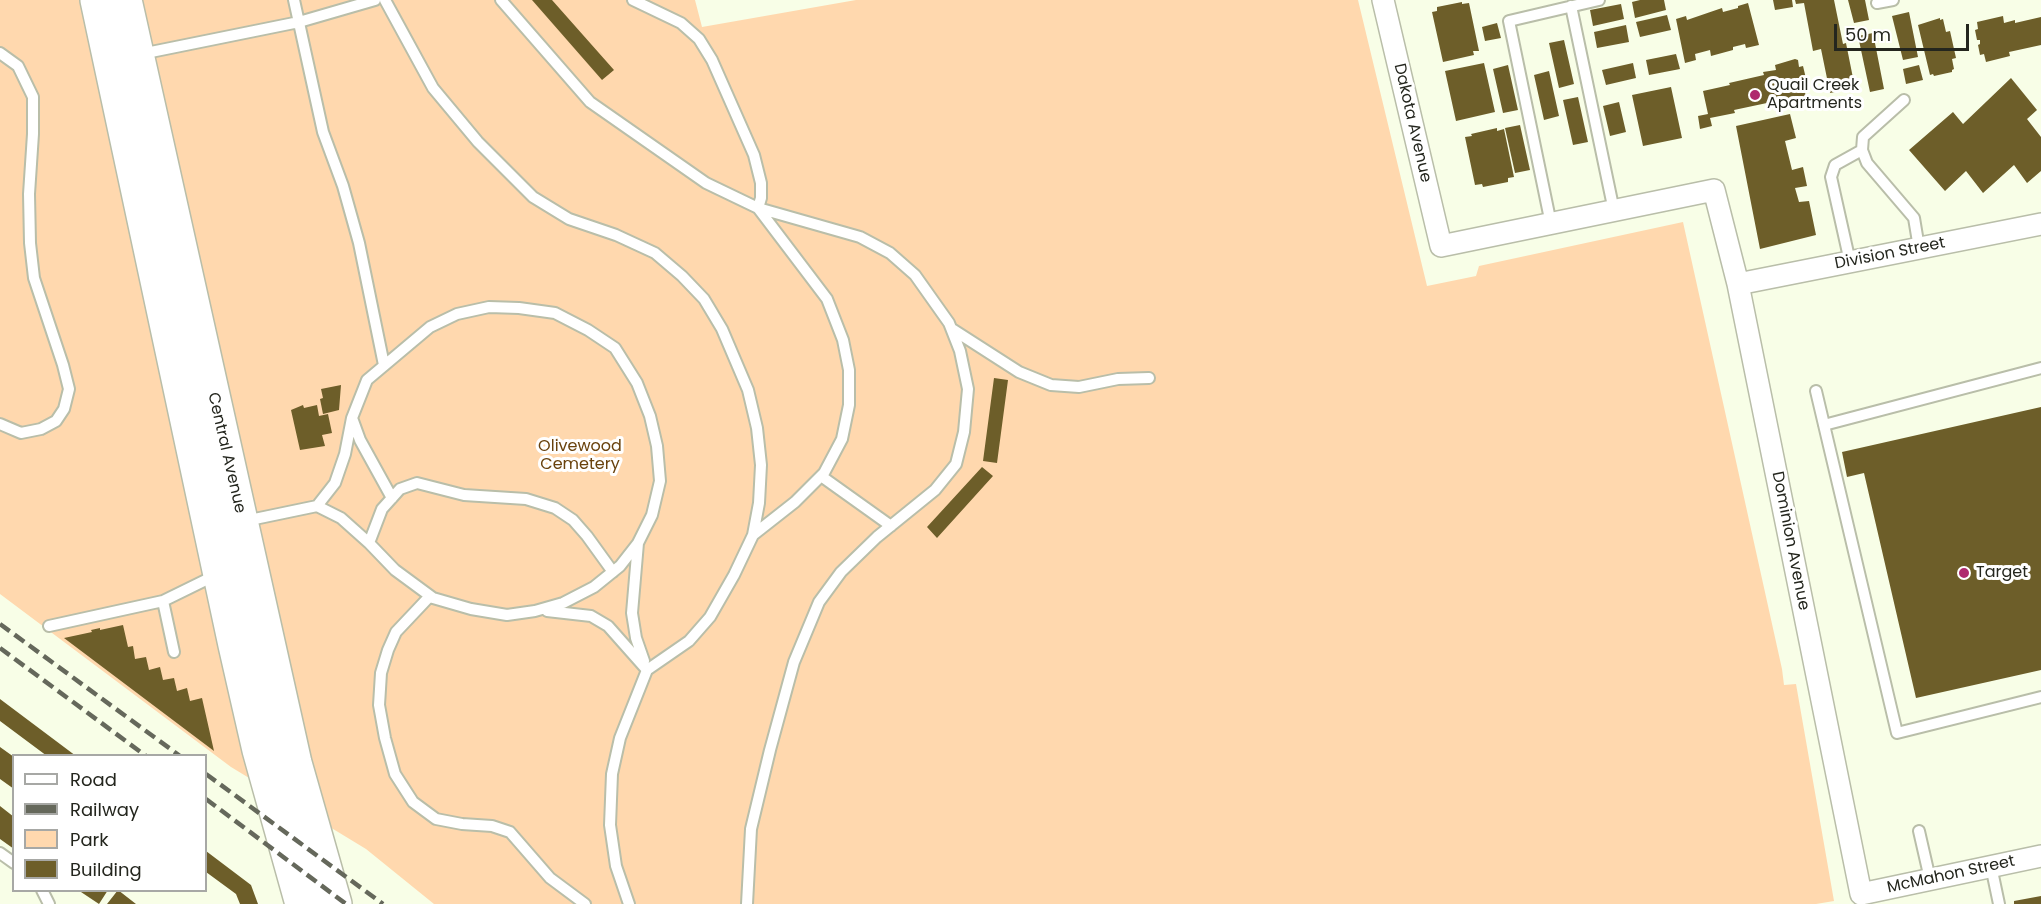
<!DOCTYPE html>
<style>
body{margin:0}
#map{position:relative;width:2041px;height:904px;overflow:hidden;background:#f8fee7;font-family:Poppins,sans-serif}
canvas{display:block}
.legend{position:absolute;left:12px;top:754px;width:195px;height:138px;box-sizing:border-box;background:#fff;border:2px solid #a7a8a5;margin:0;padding:8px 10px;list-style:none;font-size:18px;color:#24261e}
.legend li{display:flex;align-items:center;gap:12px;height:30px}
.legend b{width:30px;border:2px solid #a7a8a5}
.scale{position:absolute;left:1834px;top:24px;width:135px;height:27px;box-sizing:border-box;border:3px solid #24261e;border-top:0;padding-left:8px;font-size:18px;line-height:21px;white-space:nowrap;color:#24261e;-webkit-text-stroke:4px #fff;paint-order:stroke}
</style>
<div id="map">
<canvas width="2041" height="904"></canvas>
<ul class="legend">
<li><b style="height:8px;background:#fff"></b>Road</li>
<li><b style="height:8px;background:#65685b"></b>Railway</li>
<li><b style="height:16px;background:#ffd8ae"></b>Park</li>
<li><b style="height:16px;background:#6d5e29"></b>Building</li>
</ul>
<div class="scale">50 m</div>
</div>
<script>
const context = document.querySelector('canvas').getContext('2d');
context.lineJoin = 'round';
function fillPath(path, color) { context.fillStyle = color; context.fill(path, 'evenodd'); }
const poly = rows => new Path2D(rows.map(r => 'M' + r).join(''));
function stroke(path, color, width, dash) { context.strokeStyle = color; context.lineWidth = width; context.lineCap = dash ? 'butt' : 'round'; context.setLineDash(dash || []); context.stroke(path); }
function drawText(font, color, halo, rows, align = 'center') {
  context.font = font + ' Poppins,sans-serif'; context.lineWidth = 6; context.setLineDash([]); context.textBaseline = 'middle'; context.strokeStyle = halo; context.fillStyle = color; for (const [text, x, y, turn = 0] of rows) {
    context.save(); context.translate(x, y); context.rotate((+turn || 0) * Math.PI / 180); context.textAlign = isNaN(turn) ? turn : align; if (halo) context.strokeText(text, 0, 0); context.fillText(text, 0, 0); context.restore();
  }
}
const green = poly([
 [0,0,695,0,702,27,856,0,1358,0,1427,286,1476,276,1479,266,1683,222,1782,669,1784,685,1796,684,1834,901,1816,904,434,904,366,849,231,767,0,594]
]);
const building = poly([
 [532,0,552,0,614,70,602,80],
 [1640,0,1664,0,1666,10,1635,18,1632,2],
 [1773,0,1792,0,1793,7,1775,10],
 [1795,0,1834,0,1843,44,1846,43,1855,88,1830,93,1821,49,1813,51,1804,3,1796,4],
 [1848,0,1865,0,1869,20,1854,23],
 [1462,2,1462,4,1469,3,1479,51,1473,51,1474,55,1443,62,1432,12,1437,11,1437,7],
 [1748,3,1759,45,1746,48,1745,44,1733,47,1733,50,1711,56,1710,50,1695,54,1696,60,1685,63,1676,19,1686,16,1687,20,1722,8,1723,12,1738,8,1738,6],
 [1621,4,1624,19,1593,26,1590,10],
 [1909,12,1918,57,1903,60,1892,16],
 [1667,15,1671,30,1640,37,1636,22],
 [2003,16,2004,23,2015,20,2015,23,2041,17,2041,45,2009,52,2010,56,1986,62,1984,54,1980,55,1978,45,1980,44,1980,40,1977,40,1975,30,1978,29,1977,22],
 [1940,18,1940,20,1943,19,1946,32,1950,31,1956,58,1952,59,1954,69,1952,70,1952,72,1934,76,1933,74,1930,75,1918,25],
 [1497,23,1501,38,1485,41,1482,27],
 [1626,25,1629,42,1597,48,1594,32],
 [1873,33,1884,89,1870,92,1858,36],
 [1564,40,1574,84,1559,88,1549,43],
 [1676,54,1680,69,1649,75,1646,60],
 [1795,59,1798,60,1799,67,1803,66,1809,91,1805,92,1806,98,1803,99,1803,101,1782,104,1781,100,1734,110,1735,113,1710,118,1712,126,1700,129,1698,116,1708,114,1703,91,1730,85,1729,83,1764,75,1763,72,1776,70,1775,65],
 [1484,63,1495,112,1456,121,1445,71],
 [1633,63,1636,78,1606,85,1602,70],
 [1508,65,1518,110,1503,113,1493,69],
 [1919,65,1923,80,1906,84,1903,69],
 [1549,71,1559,116,1544,120,1534,75],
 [2011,78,2037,110,2027,119,2041,137,2041,171,2027,183,2014,165,1983,193,1966,171,1945,191,1909,150,1953,112,1963,124],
 [1671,87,1682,138,1643,146,1632,95],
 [1578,97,1588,142,1573,145,1563,100],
 [1619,102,1626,132,1610,136,1603,106],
 [1790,114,1796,138,1785,141,1792,170,1803,167,1807,186,1795,188,1799,202,1809,201,1816,235,1760,249,1736,126],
 [1520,125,1530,170,1515,173,1505,128],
 [1497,128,1497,131,1504,129,1514,177,1508,178,1508,182,1483,187,1482,184,1475,185,1465,137,1472,136,1471,134],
 [994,378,1008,380,997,463,983,461],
 [341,385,339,410,323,414,320,399,323,398,321,389],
 [303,405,304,408,317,405,319,416,328,414,332,433,322,435,325,446,300,450,291,410],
 [2041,407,2041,670,1916,698,1864,473,1847,477,1842,452],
 [982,467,993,476,937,538,927,527],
 [123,625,128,647,133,646,135,659,146,657,149,670,160,667,163,680,174,678,177,691,187,688,190,701,202,698,214,751,64,638,92,632,91,630,100,628,100,630],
 [0,699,76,756,47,756,0,721],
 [0,747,14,757,14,789,0,779],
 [0,806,14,817,14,849,0,839],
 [206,851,251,885,258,904,240,904,236,894,206,872],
 [78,890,108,890,99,904],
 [118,890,136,904,107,904],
 [2041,896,2041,904,2014,904,2014,901]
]);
const lane = poly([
 [294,0,323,132,343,186,359,243,384,365],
 [385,0,433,88,478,142,533,197,569,219,616,235,655,253,682,276,704,299,722,329,748,390,757,428,761,465,759,503,753,535,734,575,710,617,689,641,647,670,620,738,612,774,610,825,616,866,629,904],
 [501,0,590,102,706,183,758,208,827,299,843,340,849,370,849,405,842,439,824,473,795,502,753,535],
 [633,0,681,23,699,39,712,60,754,155,761,183,761,198,758,208,860,237,890,253,915,275,949,323,960,351,968,389,964,432,956,464,935,490,877,537,841,572,819,602,794,662,770,750,751,829,747,904],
 [1877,3,1893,0],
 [1571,6,1614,211],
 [0,53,18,66,33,97,33,134,29,194,30,243,34,278,63,365,69,389,64,409,56,421,41,429,21,433,0,424],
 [141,54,299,22,375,0],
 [1904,100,1863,137,1862,150,1867,163,1914,218,1919,248],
 [1551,224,1509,21,1599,0],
 [1850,262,1831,177,1835,165,1862,150],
 [952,329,1019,372,1051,385,1079,387,1118,379,1149,378],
 [1816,391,1897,733,2041,697],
 [352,418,360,440,392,498],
 [1824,425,2041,368],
 [821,476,891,526],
 [245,521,317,506,341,518,369,543,395,570,433,598,471,609,507,615,535,611,563,603,594,587,620,566,638,543,652,515,660,481,657,446,650,416,637,383,615,348,588,330,555,313,519,308,489,307,457,314,430,327,367,380,352,418,345,454,335,483,317,506],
 [369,543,382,509,400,489,417,483,464,495,526,499,555,508,573,520,587,536,613,572],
 [638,543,632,613,636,638,644,661],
 [430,596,396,632,388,650,381,673,379,705,385,738,395,774,413,802,436,819,462,824,492,826,510,832,550,878,585,904],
 [547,611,591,616,608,626,647,670],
 [49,626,163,601],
 [174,652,163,601,216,575],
 [1919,831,1930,879],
 [0,853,14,863],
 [1991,866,1999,904],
 [42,890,49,904]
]);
const street = poly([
 [1383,0,1441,246,1714,190,1738,284,1861,894,2041,856],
 [1738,284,2041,224]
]);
const primary = poly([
 [97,0,235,645,259,750,302,904],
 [125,0,295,763,335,904]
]);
const rail = poly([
 [0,624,180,756],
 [0,648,146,756],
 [206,774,383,904],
 [206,799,346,904]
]);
const markers = [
 [1755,95,6,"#af286e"],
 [1964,573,6,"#af286e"]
];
const poiNames = [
 ["Quail Creek",1767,86],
 ["Apartments",1767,104],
 ["Target",1976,573]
];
const streetNames = [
 ["Dakota Avenue",1412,123,77],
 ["Division Street",1890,254,-11],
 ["Central Avenue",226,453,77],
 ["Dominion Avenue",1790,541,79],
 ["McMahon Street",1951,875,-12]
];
const parkNames = [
 ["Olivewood",580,447],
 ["Cemetery",580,465]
];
fillPath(green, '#ffd8ae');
fillPath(building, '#6d5e29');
stroke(lane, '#b9bea9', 14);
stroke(street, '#b9bea9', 24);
stroke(primary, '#b9bea9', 36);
stroke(lane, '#fff', 10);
stroke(street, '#fff', 21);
stroke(primary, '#fff', 33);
stroke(rail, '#65685b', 4.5, [12, 6]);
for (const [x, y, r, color] of markers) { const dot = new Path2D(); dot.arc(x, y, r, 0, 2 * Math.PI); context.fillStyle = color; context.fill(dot); stroke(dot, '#fff', 2); }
drawText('16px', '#24261e', '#fff', poiNames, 'left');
drawText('16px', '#24261e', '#fff', streetNames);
drawText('16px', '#69420d', '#fff', parkNames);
</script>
